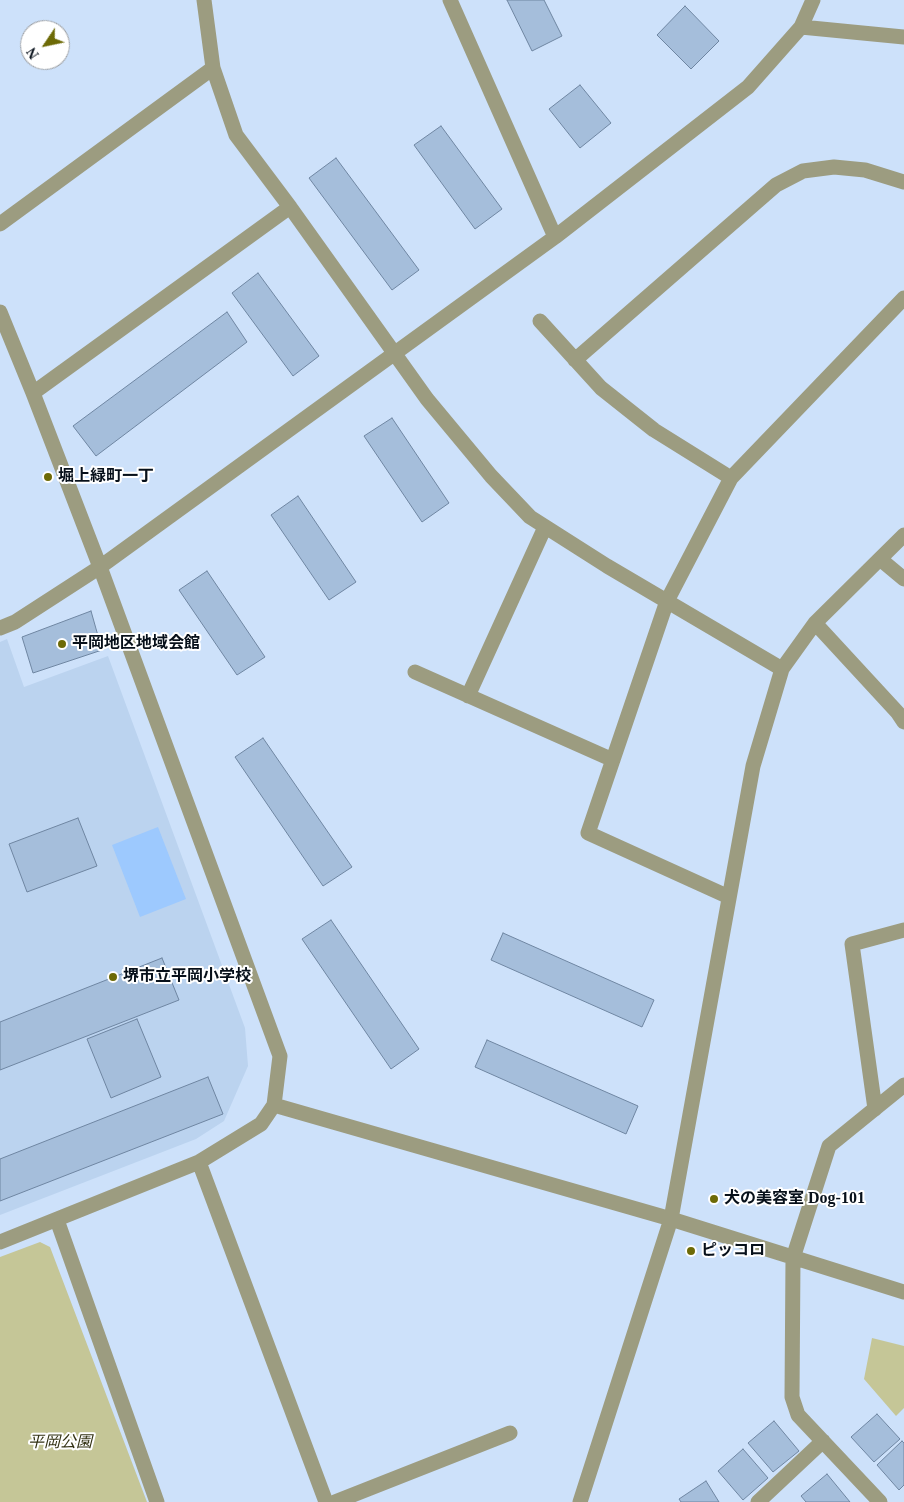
<!DOCTYPE html>
<meta charset="utf-8">
<style>
body{margin:0}
#map{position:relative;width:904px;height:1502px;overflow:hidden;background:#cde1fa;font-family:"Times New Roman",serif}
canvas{display:block}
.north{position:absolute;left:20px;top:20px;width:50px;height:50px;box-sizing:border-box;background:#fff;border:1px solid #9c9fa3;border-radius:50%;rotate:236deg;font-size:14px;font-weight:700;line-height:20px;text-align:center;color:#07101a}
.north::after{content:'';display:block;margin:auto;width:18px;height:22px;background:#6d6a06;clip-path:polygon(50% 0,100% 100%,50% 72%,0 100%)}
</style>
<div id="map">
<canvas width="904" height="1502"></canvas>
<div class="north">N</div>
</div>
<script>
const context = document.querySelector('canvas').getContext('2d');
context.lineJoin = 'round';
function fillPath(path, color) { context.fillStyle = color; context.fill(path, 'evenodd'); }
const poly = rows => new Path2D(rows.map(r => 'M' + r).join(''));
function stroke(path, color, width, dash) { context.strokeStyle = color; context.lineWidth = width; context.lineCap = dash ? 'butt' : 'round'; context.setLineDash(dash || []); context.stroke(path); }
function drawText(font, color, halo, rows, align = 'center') {
  context.font = font + ' "Times New Roman","Noto Sans JP",serif'; context.lineWidth = 4; context.setLineDash([]); context.textBaseline = 'middle'; context.strokeStyle = halo; context.fillStyle = color; for (const [text, x, y, turn = 0] of rows) {
    context.save(); context.translate(x, y); context.rotate((+turn || 0) * Math.PI / 180); context.textAlign = isNaN(turn) ? turn : align; if (halo) context.strokeText(text, 0, 0); context.fillText(text, 0, 0); context.restore();
  }
}
const built = poly([
 [7,639,24,687,108,656,245,1028,248,1066,224,1121,196,1139,0,1215,0,642]
]);
const green = poly([
 [40,1242,50,1247,147,1502,0,1502,0,1257],
 [872,1338,904,1346,904,1408,896,1416,864,1379]
]);
const water = poly([
 [158,827,186,899,140,917,112,845]
]);
const building = poly([
 [507,0,544,0,562,36,532,51,507,0],
 [685,6,719,41,691,69,657,35,685,6],
 [580,85,611,123,580,148,549,109,580,85],
 [441,126,502,209,475,229,414,145,441,126],
 [336,158,419,270,392,290,309,178,336,158],
 [258,273,319,356,293,376,232,293,258,273],
 [227,312,247,342,96,456,73,426,227,312],
 [392,418,449,503,422,522,364,436,392,418],
 [298,496,356,582,329,600,271,515,298,496],
 [207,571,265,657,237,675,179,590,207,571],
 [91,611,102,650,33,673,22,637,91,611],
 [263,738,352,867,323,886,235,757,263,738],
 [78,818,97,866,27,892,9,844,78,818],
 [331,920,419,1049,391,1069,302,939,331,920],
 [503,933,654,1000,642,1027,491,960,503,933],
 [162,958,179,1000,0,1070,0,1022,162,958],
 [137,1019,161,1077,111,1098,87,1039,137,1019],
 [487,1040,638,1106,626,1134,475,1067,487,1040],
 [208,1077,223,1114,0,1201,0,1159,208,1077],
 [877,1414,900,1439,874,1462,851,1437,877,1414],
 [774,1421,799,1451,773,1472,748,1443,774,1421],
 [902,1441,904,1443,904,1485,899,1490,877,1465,902,1441],
 [743,1449,768,1478,743,1500,718,1471,743,1449],
 [827,1474,850,1502,806,1502,801,1496,827,1474],
 [706,1481,719,1502,681,1502,679,1499,706,1481]
]);
const minor = poly([
 [204,0,213,68,236,135,290,207,427,399,491,476,530,517,607,566,782,669],
 [450,0,555,237],
 [801,27,904,37],
 [0,224,213,68],
 [0,312,33,393,100,567,280,1056,274,1105,261,1124,199,1162,0,1242],
 [540,321,601,388,654,430,731,478],
 [575,360,776,185,803,171,834,167,865,170,904,182],
 [33,393,290,207],
 [880,559,904,579],
 [815,623,898,713,904,722],
 [0,628,15,622,100,567,555,237,748,87,801,27,813,0],
 [415,672,613,760],
 [468,696,545,527],
 [729,897,588,833,667,601,731,478,904,298],
 [274,1105,671,1219,904,1292],
 [875,1109,852,944,904,930],
 [199,1162,326,1502],
 [57,1220,157,1502],
 [335,1502,510,1433],
 [580,1502,671,1219,753,766,782,669,815,623,904,535],
 [758,1502,823,1441],
 [880,1502,798,1415,792,1397,793,1258,829,1146,904,1085]
]);
const markers = [
 [48,477,5,"#6d6a06"],
 [62,644,5,"#6d6a06"],
 [113,977,5,"#6d6a06"],
 [714,1199,5,"#6d6a06"],
 [691,1251,5,"#6d6a06"]
];
const poiNames = [
 ["堀上緑町一丁",58,477],
 ["平岡地区地域会館",72,644],
 ["堺市立平岡小学校",123,977],
 ["犬の美容室 Dog-101",724,1199],
 ["ピッコロ",701,1251]
];
const parkNames = [
 ["平岡公園",60,1443]
];
fillPath(built, '#bbd3ef');
fillPath(green, '#c5c697');
fillPath(water, '#9dc9fe');
fillPath(building, '#a5bedb');
stroke(building, '#6f86a2', 1);
stroke(minor, '#9c9c80', 15);
for (const [x, y, r, color] of markers) { const dot = new Path2D(); dot.arc(x, y, r, 0, 2 * Math.PI); context.fillStyle = color; context.fill(dot); stroke(dot, '#fff', 2); }
drawText('bold 16px', '#07101a', '#fff', poiNames, 'left');
drawText('italic 16px', '#333214', '#fff', parkNames);
</script>
